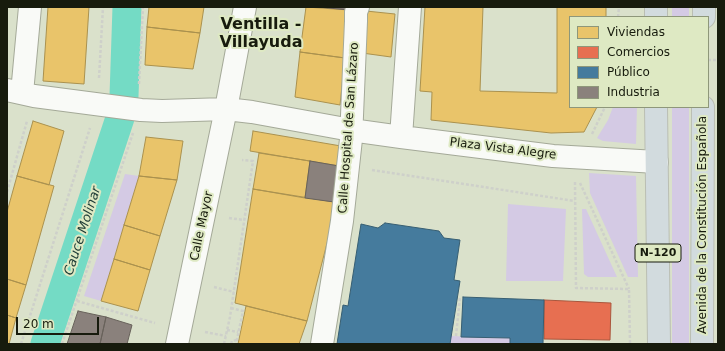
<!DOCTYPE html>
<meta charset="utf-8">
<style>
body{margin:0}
#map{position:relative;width:725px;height:351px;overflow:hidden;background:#dae1cb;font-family:"DejaVu Sans",sans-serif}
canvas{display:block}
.frame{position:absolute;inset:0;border:8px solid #171b0d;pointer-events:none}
.legend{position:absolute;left:569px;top:16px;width:140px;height:92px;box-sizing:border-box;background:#dee9c3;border:1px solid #8e977a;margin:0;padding:5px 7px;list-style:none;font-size:12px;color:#171b0d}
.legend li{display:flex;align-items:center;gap:8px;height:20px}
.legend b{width:20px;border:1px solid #8e977a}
.scale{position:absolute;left:16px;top:317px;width:83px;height:18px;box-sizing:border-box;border:2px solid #171b0d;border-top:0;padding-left:5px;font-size:12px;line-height:14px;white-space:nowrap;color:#171b0d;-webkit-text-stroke:3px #dee9c3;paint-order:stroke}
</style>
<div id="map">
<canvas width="725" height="351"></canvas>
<div class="frame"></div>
<ul class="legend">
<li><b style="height:11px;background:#e9c46a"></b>Viviendas</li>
<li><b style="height:11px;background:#e76f51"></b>Comercios</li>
<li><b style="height:11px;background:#457b9d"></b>Público</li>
<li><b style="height:11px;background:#8a817c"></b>Industria</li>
</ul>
<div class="scale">20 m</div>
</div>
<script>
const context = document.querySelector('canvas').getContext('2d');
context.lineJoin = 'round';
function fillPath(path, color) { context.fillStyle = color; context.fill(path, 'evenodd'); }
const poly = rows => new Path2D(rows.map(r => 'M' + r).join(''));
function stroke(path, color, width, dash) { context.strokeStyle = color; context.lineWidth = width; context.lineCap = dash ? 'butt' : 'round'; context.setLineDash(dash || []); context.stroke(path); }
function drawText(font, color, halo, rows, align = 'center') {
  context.font = font + ' "DejaVu Sans",sans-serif'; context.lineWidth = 4; context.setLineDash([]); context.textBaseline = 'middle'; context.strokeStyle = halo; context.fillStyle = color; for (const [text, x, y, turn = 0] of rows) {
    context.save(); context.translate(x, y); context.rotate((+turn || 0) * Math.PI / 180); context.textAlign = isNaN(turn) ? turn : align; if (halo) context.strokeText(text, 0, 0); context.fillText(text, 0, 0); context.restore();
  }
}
const green = poly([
 [672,7,689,7,689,17,672,17],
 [613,107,637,107,636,144,603,141,597,138,608,120],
 [672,107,689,107,689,344,672,344],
 [589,173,636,176,638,277,628,277,590,193],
 [125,174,139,176,101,301,84,296],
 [508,204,566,209,563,281,506,281],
 [582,209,586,209,617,277,588,277,584,274],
 [451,336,510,338,510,344,450,344]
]);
const homes = poly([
 [48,7,89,7,84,84,43,81,48,7],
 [149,7,204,7,200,33,147,27,149,7],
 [306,7,349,10,345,58,300,52,306,7],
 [425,7,483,7,480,91,557,93,557,7,606,7,606,17,570,17,570,107,597,107,584,132,551,133,431,120,432,92,420,91,425,7],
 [366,11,395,14,391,57,362,53,366,11],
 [147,27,200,33,193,69,145,65,147,27],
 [300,52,345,58,340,105,295,97,300,52],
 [33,121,64,131,49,185,17,176,33,121],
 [253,131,341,146,339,166,250,151,253,131],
 [146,137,183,141,177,180,139,176,146,137],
 [259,153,310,161,305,198,253,189,259,153],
 [17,176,54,186,26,285,7,279,7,212,17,176],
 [139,176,177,180,160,236,124,225,139,176],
 [253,189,334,202,333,220,307,321,235,303,253,189],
 [124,225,160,236,150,270,114,259,124,225],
 [114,259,150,270,138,311,101,301,114,259],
 [7,279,26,285,16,318,7,315,7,279],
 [246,306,307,321,299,344,238,344,246,306],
 [7,315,16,318,9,344,7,344,7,315]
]);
const shops = poly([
 [544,300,611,303,610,340,544,339,544,300]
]);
const public = poly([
 [385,223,439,231,444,238,460,240,454,280,460,281,450,344,337,344,343,305,348,306,361,224,378,228,385,223],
 [463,297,544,300,543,344,510,344,510,338,461,337,463,297]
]);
const industry = poly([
 [318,7,350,7,349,10,318,7],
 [310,161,339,166,334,202,305,198,310,161],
 [78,311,106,317,100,344,67,344,78,311],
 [106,317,132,325,127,344,100,344,106,317]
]);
const canal = poly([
 [124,96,127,7],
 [45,344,120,118]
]);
const path = poly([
 [618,17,619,7],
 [708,60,718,60],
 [99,78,103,7],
 [139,84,143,7],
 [592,134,605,107],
 [372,170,575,201],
 [575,182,576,288,629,289,630,344],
 [580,183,629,289],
 [7,192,27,121],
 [229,218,244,220],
 [214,287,234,292],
 [77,301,155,323],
 [231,308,243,311,236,344],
 [227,330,238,332],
 [205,332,226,336],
 [456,336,460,297],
 [21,344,90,128],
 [62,344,133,133],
 [224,344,230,317,253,161,242,160],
 [231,344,232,341,237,340]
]);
const street = poly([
 [7,90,34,96,141,110,162,111,226,109,252,112,351,130,401,137,553,156,657,162],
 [22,93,30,7],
 [401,137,410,7],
 [177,344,226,109,245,7],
 [322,344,342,221,351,139,356,21,356,12,358,7]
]);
const highway = poly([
 [656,17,656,7],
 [704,17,704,7],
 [656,107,659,344],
 [702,344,703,107]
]);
const shields = [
 [658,253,46]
];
const shieldNames = [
 ["N-120",658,253]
];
const streetNames = [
 ["Calle Hospital de San Lázaro",349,128,-86],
 ["Plaza Vista Alegre",503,149,7],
 ["Avenida de la Constitución Española",703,225,-90],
 ["Calle Mayor",202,226,-78]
];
const waterNames = [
 ["Cauce Molinar",83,231,-72]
];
const districtNames = [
 ["Ventilla -",261,25],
 ["Villayuda",261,43]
];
fillPath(green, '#d4cae4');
fillPath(homes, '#e9c46a');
stroke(homes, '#aa914e', 1);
fillPath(shops, '#e76f51');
stroke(shops, '#a9563d', 1);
fillPath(public, '#457b9d');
stroke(public, '#375e72', 1);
fillPath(industry, '#8a817c');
stroke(industry, '#68625b', 1);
stroke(canal, '#74dbc5', 29);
stroke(street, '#a4a998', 24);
stroke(highway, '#babeb3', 24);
stroke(path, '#ced0ca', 2.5, [3, 2]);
stroke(street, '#f9faf7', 22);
stroke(highway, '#d2dbde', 22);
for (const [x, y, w] of shields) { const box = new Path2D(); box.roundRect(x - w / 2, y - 9, w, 18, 3); context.fillStyle = '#dee9c3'; context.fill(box); stroke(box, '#171b0d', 1); }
drawText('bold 11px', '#171b0d', null, shieldNames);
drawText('12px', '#171b0d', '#dee9c3', streetNames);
drawText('italic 13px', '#1c3a35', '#dee9c3', waterNames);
drawText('bold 16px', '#171b0d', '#dee9c3', districtNames);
</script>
